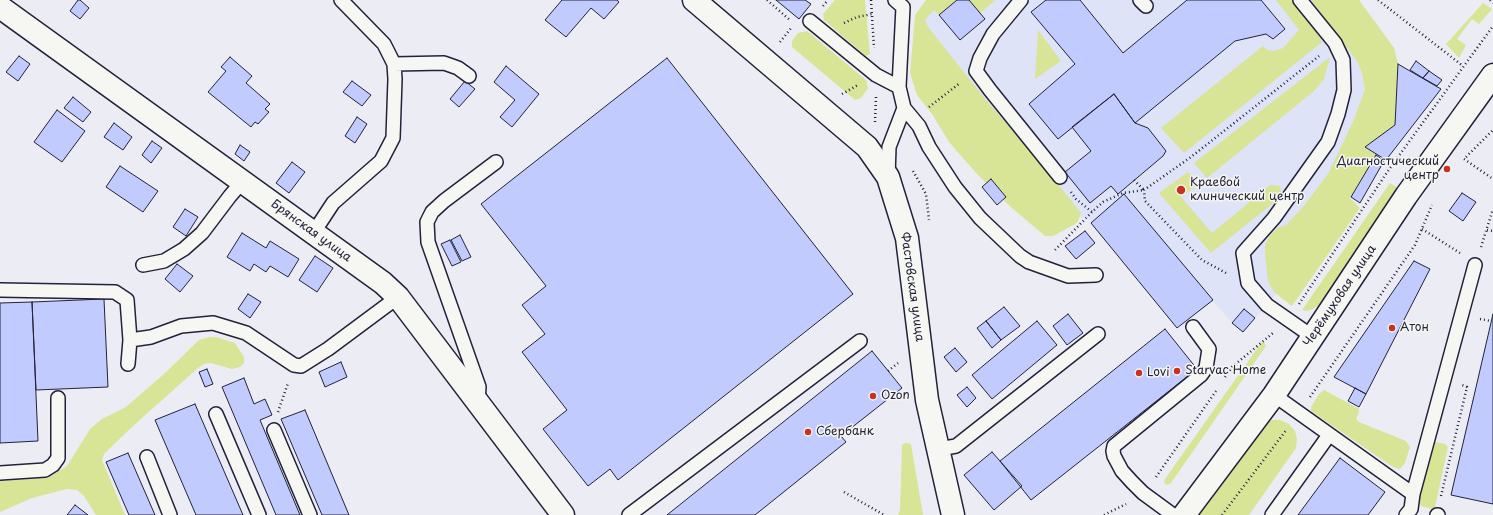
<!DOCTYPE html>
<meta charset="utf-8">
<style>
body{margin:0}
canvas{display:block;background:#ecedf4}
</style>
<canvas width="1493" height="515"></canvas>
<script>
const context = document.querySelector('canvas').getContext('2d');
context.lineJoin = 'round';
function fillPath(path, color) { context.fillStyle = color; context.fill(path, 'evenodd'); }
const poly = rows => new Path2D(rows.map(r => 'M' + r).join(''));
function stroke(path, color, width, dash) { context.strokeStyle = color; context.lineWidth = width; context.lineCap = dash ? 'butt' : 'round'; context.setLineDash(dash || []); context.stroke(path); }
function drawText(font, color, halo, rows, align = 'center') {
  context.font = font + ' "Playpen Sans",sans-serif'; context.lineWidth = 3; context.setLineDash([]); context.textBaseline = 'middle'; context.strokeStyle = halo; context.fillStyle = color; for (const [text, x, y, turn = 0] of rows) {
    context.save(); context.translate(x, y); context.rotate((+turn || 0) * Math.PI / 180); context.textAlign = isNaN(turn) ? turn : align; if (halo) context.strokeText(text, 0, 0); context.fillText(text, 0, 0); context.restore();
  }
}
const built = poly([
 [932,0,1359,0,1394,48,1398,64,1365,147,1308,255,1267,305,1243,332,1232,323,1213,301,1177,328,1091,223,1088,217,1046,224,919,36]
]);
const green = poly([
 [835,0,865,0,870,54,866,56,824,20,823,14],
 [926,0,957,0,939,15,934,10,925,20,928,27,986,100,1047,170,1081,213,1077,223,1053,236,1045,236,1013,209,977,174,949,142,932,114,917,95,910,73,915,15],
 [969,0,996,0,980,13],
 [1276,0,1294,0,1311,20,1322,42,1184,153,1161,128,1263,46,1268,50,1274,51,1283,48,1299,30],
 [1311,0,1359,0,1394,48,1398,64,1395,125,1365,147,1376,155,1350,198,1360,208,1292,306,1274,292,1268,281,1265,254,1265,245,1270,235,1279,227,1286,225,1303,207,1328,174,1353,122,1365,89,1362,73,1357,61],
 [1483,3,1492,9,1479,24,1472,19,1457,39,1466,45,1459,58,1446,44],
 [1038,30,1061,61,1035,79],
 [807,31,866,80,868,88,861,98,855,100,792,47,792,41,798,33],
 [1330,57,1324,79,1314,91,1207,178,1194,163],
 [1188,172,1199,184,1181,197,1212,233,1270,185,1280,186,1281,192,1277,200,1211,253,1159,193],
 [1390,183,1400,189,1319,305,1311,310,1306,311,1302,310],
 [210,337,216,337,235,343,244,357,244,363,240,367,232,369,211,363,204,364,198,368,133,426,104,454,102,460,125,515,96,515,84,496,77,490,67,489,32,498,0,512,0,481,48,478,67,466,90,429,102,419,126,407,165,373,199,340],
 [1264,342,1266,346,1171,483,1167,485,1164,483,1165,479,1261,343],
 [1324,390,1359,409,1359,412,1356,419,1359,422,1406,441,1410,447,1405,463,1400,469,1393,467,1311,411,1311,407,1319,394],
 [1272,420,1280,420,1289,424,1295,431,1297,439,1296,448,1249,515,1198,515,1262,424],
 [1435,442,1445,444,1448,447,1435,507,1432,509,1421,506,1419,501,1432,445],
 [905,443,911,444,923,515,898,515,900,510,902,445]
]);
const building = poly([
 [78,0,80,0,89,8,80,19,70,11,78,0],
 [562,0,617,0,619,2,604,19,591,8,566,37,545,20,562,0],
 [776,0,805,0,811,4,799,19,776,0],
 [957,0,969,0,985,19,960,40,939,15,957,0],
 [1046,0,1080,0,1123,53,1187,0,1261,0,1285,29,1273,39,1266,34,1235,41,1135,123,1114,94,1058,139,1029,104,1075,64,1031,12,1046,0],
 [19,56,30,64,18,81,6,72,19,56],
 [230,57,252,76,246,83,270,104,265,109,269,112,258,124,255,122,251,127,208,92,226,71,221,67,230,57],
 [667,58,853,294,618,480,610,469,588,486,543,429,567,410,522,352,545,334,522,305,546,286,481,204,667,58],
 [1416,61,1429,71,1423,78,1410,70,1416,61],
 [1398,64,1441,89,1386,160,1365,147,1395,125,1398,64],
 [506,66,539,94,512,127,500,117,515,100,494,82,506,66],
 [1429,71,1442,80,1437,86,1423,78,1429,71],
 [352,81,371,95,362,106,343,92,352,81],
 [465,81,475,89,459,107,450,99,465,81],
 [1114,94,1135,123,1148,128,1166,151,1163,156,1118,194,1111,186,1090,203,1065,172,1091,151,1072,127,1114,94],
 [73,97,91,112,83,122,64,108,73,97],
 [57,110,85,131,62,162,34,142,57,110],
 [357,117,367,124,355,143,345,136,357,117],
 [114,123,132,137,123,150,104,137,114,123],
 [152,141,162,148,151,163,142,155,152,141],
 [240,145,250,152,244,161,235,154,240,145],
 [1376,155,1384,161,1360,203,1351,197,1376,155],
 [292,162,305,172,289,193,276,183,292,162],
 [120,166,158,191,143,212,106,187,120,166],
 [991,179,1006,197,997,205,982,187,991,179],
 [1462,193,1476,202,1463,221,1449,211,1462,193],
 [1124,194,1213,300,1177,328,1091,223,1124,194],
 [185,209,198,217,186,236,173,227,185,209],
 [1085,231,1095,243,1076,259,1065,246,1085,231],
 [242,233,266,248,270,241,299,259,288,277,270,266,266,272,254,264,250,271,227,257,242,233],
 [460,235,471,257,462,261,451,240,460,235],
 [450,240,461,262,452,266,441,244,450,240],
 [315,256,333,268,317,292,299,280,315,256],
 [1414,261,1430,269,1366,394,1334,377,1414,261],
 [177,264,193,276,180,292,165,279,177,264],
 [248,294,261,302,250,318,238,309,248,294],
 [104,299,108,387,36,390,32,302,104,299],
 [32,302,38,441,0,443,0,303,32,302],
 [1004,307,1020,326,1001,340,986,321,1004,307],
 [1244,309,1255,318,1243,332,1232,323,1244,309],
 [1068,314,1083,333,1067,345,1053,326,1068,314],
 [1493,314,1493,504,1451,495,1493,314],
 [986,321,1001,340,992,348,977,328,986,321],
 [1037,321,1057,345,992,399,972,375,1037,321],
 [1165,329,1197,369,1031,500,1000,461,1165,329],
 [955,348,967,362,956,372,944,357,955,348],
 [872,351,902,388,841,436,846,442,755,515,667,515,872,351],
 [341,362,347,377,325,387,319,372,341,362],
 [207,369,213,384,205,387,199,372,207,369],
 [244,378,254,404,265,399,272,415,260,420,300,515,276,515,222,387,244,378],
 [967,387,976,398,967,407,957,395,967,387],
 [1355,388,1366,394,1359,407,1348,401,1355,388],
 [195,404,243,515,196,515,155,420,195,404],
 [305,410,349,515,322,515,281,419,305,410],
 [992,452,1022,486,994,510,964,475,992,452],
 [128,453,155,515,129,515,106,462,128,453],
 [1340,458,1385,492,1368,515,1298,515,1340,458],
 [75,505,88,515,67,515,75,505]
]);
const path = poly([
 [767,0,791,21],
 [871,0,874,48],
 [1378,0,1463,66],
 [1490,0,1493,3],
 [823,6,828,0],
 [844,23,857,17,872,14],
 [780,42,792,27],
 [842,94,858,85],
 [929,107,960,83],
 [875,122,876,97],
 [1466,157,1493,130],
 [1464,159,1493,179],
 [913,171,926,194,929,220],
 [1134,180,1144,190],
 [1071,192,1076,199,1092,212,1103,202,1123,193,1144,190],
 [1422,229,1460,253],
 [1487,230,1493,231],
 [1481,247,1493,209],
 [1055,250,1092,212],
 [1226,273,1202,260,1145,201,1144,190,1191,157,1319,56],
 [1299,304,1390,168,1493,26],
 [1480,319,1491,321],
 [888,371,898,363],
 [1225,377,1232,367,1273,333],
 [1310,397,1415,245,1432,205],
 [278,412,288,383],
 [1156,477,1216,391],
 [844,492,884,515],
 [1441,496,1467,387,1462,385],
 [1104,515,1126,504],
 [1222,515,1287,429]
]);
const lane = poly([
 [1021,0,993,34,980,58,976,71,990,90,1060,177],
 [1140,0,1146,6],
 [1300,0,1335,43,1343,60,1344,90,1338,114,1328,142,1274,218,1243,253,1248,283,1267,305,1313,337],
 [810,21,876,75,899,87],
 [394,64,444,63,458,68,469,76],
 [904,108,919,126,929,147,955,187,980,218,1020,256,1029,262,1068,276,1096,275],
 [888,177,889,147,904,108,899,87,903,7,895,0],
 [314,232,333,203,381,161,393,138,395,79,394,64,384,44,341,0],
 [143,265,164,261,184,249,202,233,230,196,242,182],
 [0,290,115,292,127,300,130,340,128,364],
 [130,340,151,337,181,326,213,323,246,333,294,365,301,366,328,349,398,297],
 [1274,395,1413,494,1411,509,1406,515],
 [478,401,479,387,428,242,427,222,432,212,444,201,496,162],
 [216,414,259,515],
 [274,430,310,515],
 [939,449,956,446,1098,334],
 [147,457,170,515],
 [0,473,45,470,53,465,58,458,58,398],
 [1413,494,1475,265],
 [629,515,860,341],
 [1173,515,1143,493,1132,482,1122,471,1114,456,1113,451,1114,446,1201,375,1206,368,1209,349,1193,327],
 [1272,515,1329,435],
 [1437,515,1438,515]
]);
const street = poly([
 [0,7,383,283,398,297,563,515]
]);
const secondary = poly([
 [694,0,867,147,888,177,907,238,927,400,953,515],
 [1184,515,1274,395,1406,196,1493,75]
]);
const markers = [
 [1447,169,4,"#c8321e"],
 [1181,190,5,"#c8321e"],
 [1392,328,4,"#c8321e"],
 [1177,371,4,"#c8321e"],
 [1139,373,4,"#c8321e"],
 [873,396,4,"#c8321e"],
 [808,432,4,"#c8321e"]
];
const poiNames = [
 ["Диагностический",1439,162,"right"],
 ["центр",1439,176,"right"],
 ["Краевой",1190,183],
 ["клинический центр",1190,197],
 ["Атон",1400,328],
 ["Starvac Home",1185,371],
 ["Lovi",1147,373],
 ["Ozon",881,396],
 ["Сбербанк",816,432]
];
const streetNames = [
 ["Брянская улица",311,231,36],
 ["Фастовская улица",912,287,82],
 ["Черёмуховая улица",1340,296,-56]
];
fillPath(built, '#dfe3f7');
fillPath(green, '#d8e496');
fillPath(building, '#c2cbfd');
stroke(building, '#22223b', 1);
stroke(lane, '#22223b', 16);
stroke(street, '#22223b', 25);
stroke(secondary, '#22223b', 25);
stroke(path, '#22223b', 2.5, [1, 3]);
stroke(lane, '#f6f6f2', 13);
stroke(street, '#f6f6f2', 22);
stroke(secondary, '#f6f6f2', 22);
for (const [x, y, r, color] of markers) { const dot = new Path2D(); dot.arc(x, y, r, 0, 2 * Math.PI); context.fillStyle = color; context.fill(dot); stroke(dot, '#f6f6f2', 1.5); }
drawText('12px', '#22223b', '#f6f6f2', poiNames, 'left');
drawText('12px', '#22223b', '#f6f6f2', streetNames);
</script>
